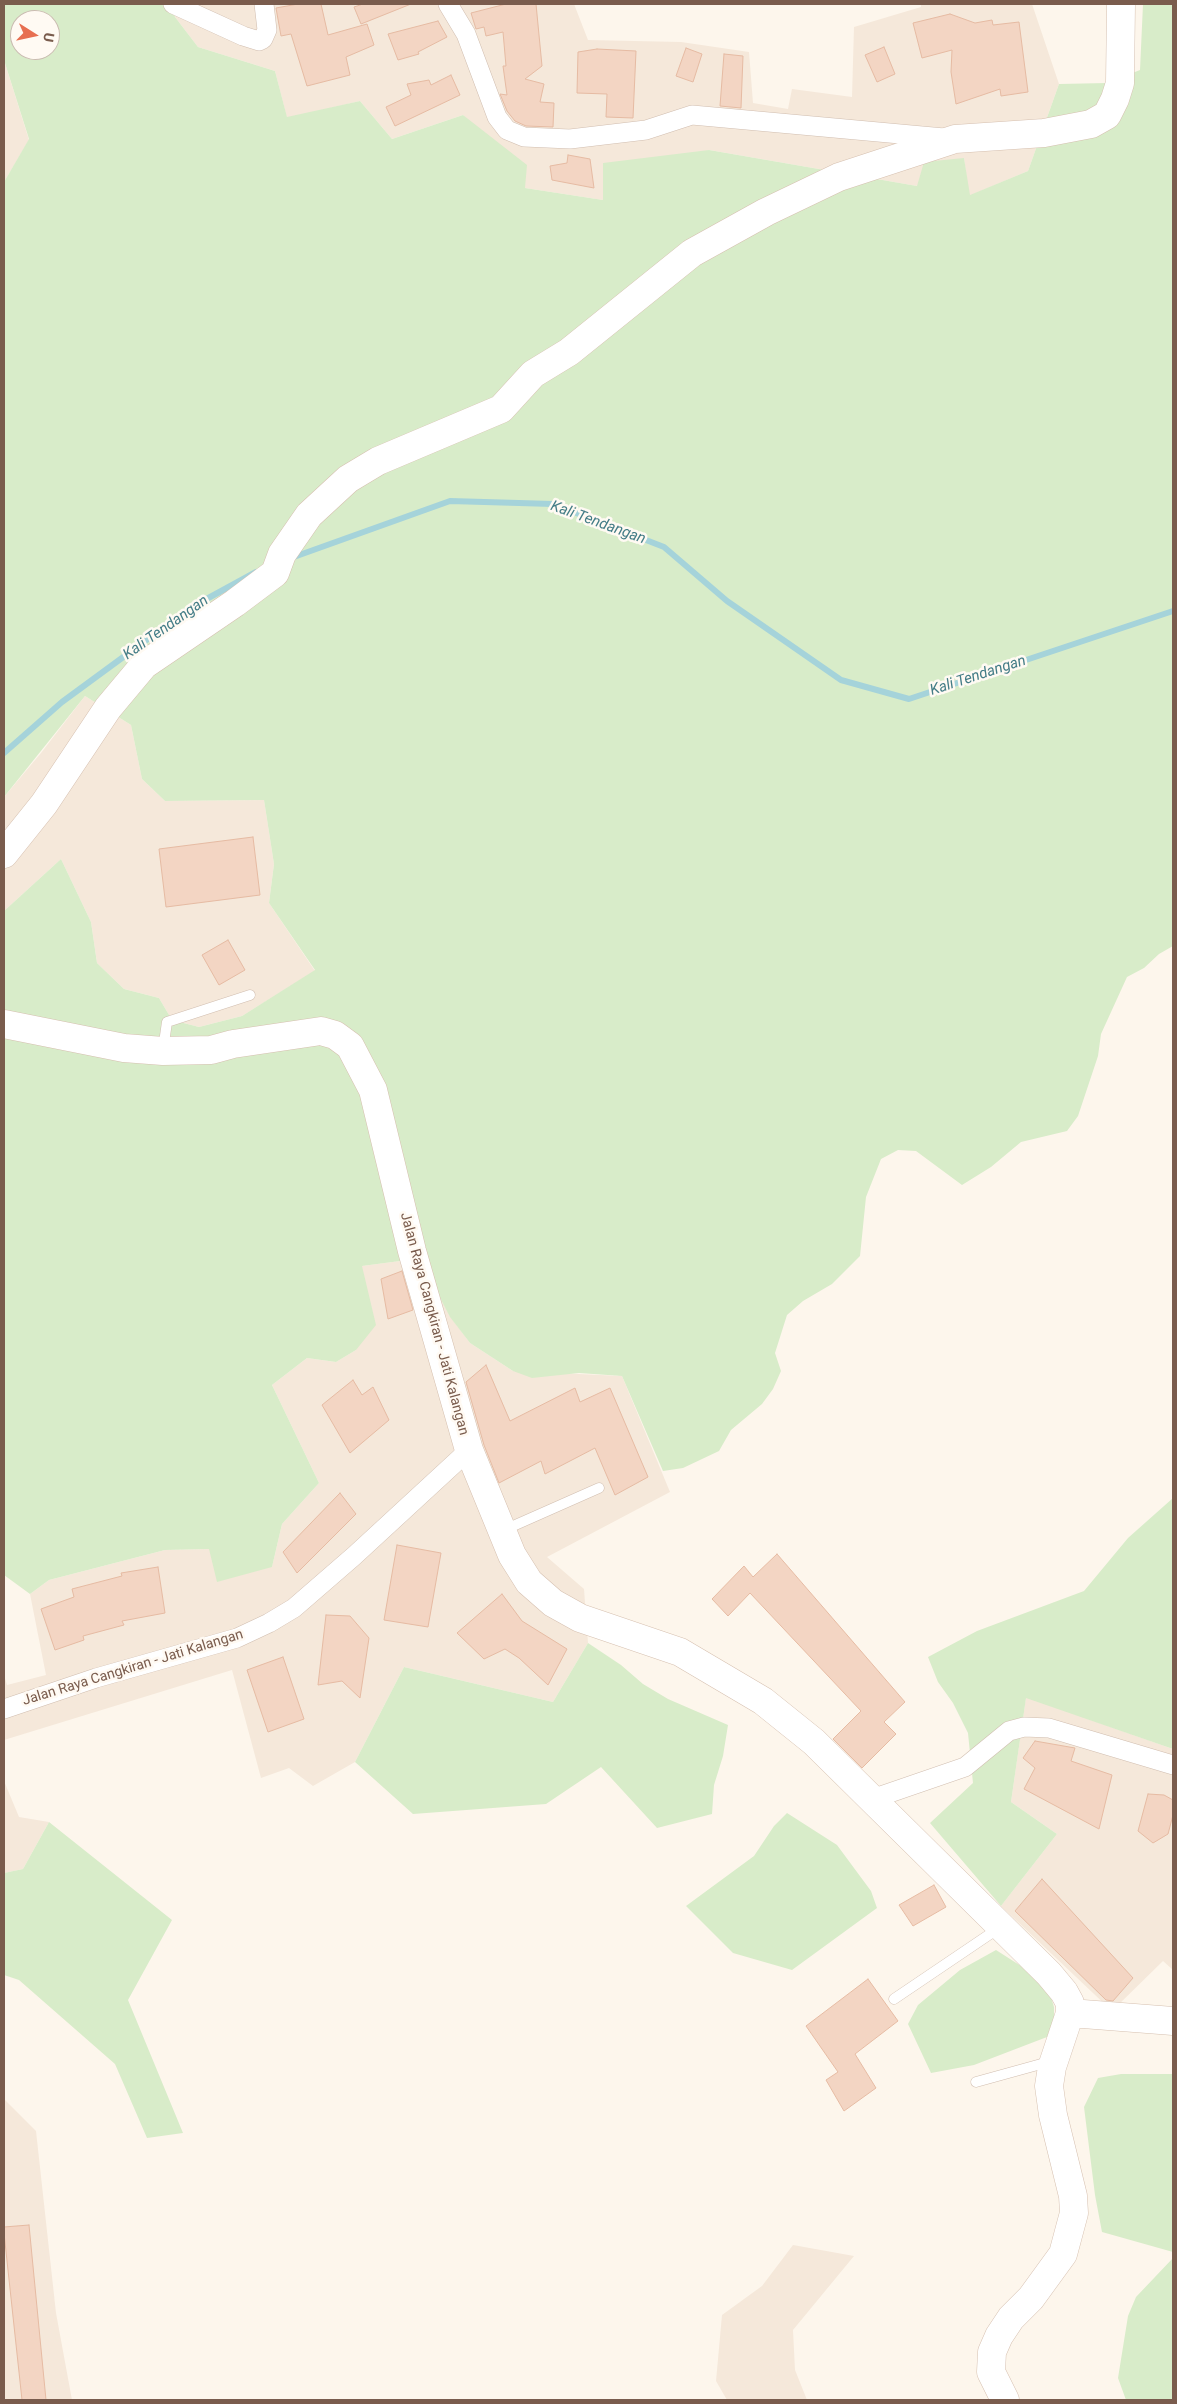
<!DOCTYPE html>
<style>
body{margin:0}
#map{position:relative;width:1177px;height:2404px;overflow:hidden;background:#fdf6ec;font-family:Roboto,sans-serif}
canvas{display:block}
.frame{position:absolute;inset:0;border:5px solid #7a5c4d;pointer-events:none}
.north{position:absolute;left:10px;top:10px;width:50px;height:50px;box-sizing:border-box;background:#fffaf3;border:1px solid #cabbb1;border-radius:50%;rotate:100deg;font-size:14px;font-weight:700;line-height:20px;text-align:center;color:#7a5c4d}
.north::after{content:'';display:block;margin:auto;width:18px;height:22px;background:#e76f51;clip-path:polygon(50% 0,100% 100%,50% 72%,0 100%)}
</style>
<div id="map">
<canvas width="1177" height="2404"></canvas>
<div class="frame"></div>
<div class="north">U</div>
</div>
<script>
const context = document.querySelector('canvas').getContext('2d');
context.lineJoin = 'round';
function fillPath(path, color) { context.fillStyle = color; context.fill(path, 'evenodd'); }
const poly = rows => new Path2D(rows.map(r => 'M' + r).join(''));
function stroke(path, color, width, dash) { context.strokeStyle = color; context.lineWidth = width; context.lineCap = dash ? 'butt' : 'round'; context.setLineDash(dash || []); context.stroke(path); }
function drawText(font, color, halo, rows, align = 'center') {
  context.font = font + ' Roboto,sans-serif'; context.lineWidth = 5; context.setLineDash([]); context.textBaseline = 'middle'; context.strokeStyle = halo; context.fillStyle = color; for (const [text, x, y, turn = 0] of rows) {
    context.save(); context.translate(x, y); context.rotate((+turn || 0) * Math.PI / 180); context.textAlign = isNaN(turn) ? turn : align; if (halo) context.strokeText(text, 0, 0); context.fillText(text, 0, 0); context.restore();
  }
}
const residential = poly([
 [171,4,574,4,588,40,681,42,749,52,753,103,788,109,792,89,852,97,854,27,921,7,921,4,1032,4,1059,84,1028,171,969,196,964,158,917,186,709,150,603,200,525,188,463,115,392,139,360,101,287,118,275,71,198,47,175,17],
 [4,60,29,140,4,182],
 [85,696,131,725,142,779,165,801,264,800,274,864,269,903,315,971,242,1016,199,1027,172,1020,159,998,124,989,97,963,91,922,61,859,4,911,4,797,41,753],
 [423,1258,436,1290,450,1316,470,1343,513,1371,622,1376,670,1492,547,1557,584,1589,588,1643,553,1702,404,1667,355,1762,313,1786,289,1768,261,1778,232,1670,4,1740,4,1675,7,1685,46,1675,30,1594,49,1580,165,1550,209,1549,272,1567,282,1524,319,1483,272,1385,307,1358,336,1362,356,1350,362,1266],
 [1026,1697,1173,1749,1173,1970,1163,1961,1112,2011,1001,1906,1057,1834,1011,1802],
 [4,1781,19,1817,49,1822,23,1869,4,1873],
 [4,2099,36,2131,56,2313,72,2400,4,2400],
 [793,2245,854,2256,793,2330,795,2370,807,2400,727,2400,716,2381,722,2315,762,2286]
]);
const green = poly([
 [4,4,171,4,175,17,198,47,275,71,287,117,360,101,392,139,463,115,527,165,525,188,603,200,603,163,709,150,917,186,924,162,964,158,970,195,1028,171,1059,84,1107,83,1140,70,1143,4,1173,4,1173,946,1159,954,1144,968,1127,977,1101,1034,1098,1056,1078,1116,1067,1131,1021,1142,991,1167,962,1185,916,1151,898,1150,881,1159,866,1197,860,1256,832,1284,803,1301,787,1315,775,1353,781,1371,773,1389,762,1404,731,1430,719,1451,683,1468,663,1471,622,1376,579,1373,532,1378,513,1371,470,1343,450,1317,436,1290,423,1258,362,1266,376,1325,356,1350,336,1362,307,1358,272,1385,319,1483,282,1524,272,1567,217,1582,209,1549,165,1550,49,1580,30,1594,4,1575,4,911,61,859,91,922,97,963,124,989,159,998,172,1020,199,1027,242,1016,315,970,269,903,274,864,264,800,165,801,142,779,131,725,85,696,4,797,4,182,29,139,4,60],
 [20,20,50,20,50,50,20,50],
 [1173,1498,1173,1749,1026,1698,1011,1802,1057,1834,1001,1906,930,1823,973,1783,968,1733,953,1703,938,1682,928,1657,977,1631,1084,1591,1128,1538],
 [588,1643,621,1665,643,1684,668,1699,728,1725,723,1756,714,1785,712,1814,657,1828,601,1767,546,1804,413,1814,355,1762,404,1667,553,1702],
 [787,1813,837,1845,871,1891,877,1908,792,1970,733,1953,686,1906,754,1856,774,1826],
 [49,1822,172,1920,128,2000,183,2133,147,2138,115,2064,19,1980,4,1975,4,1873,23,1869],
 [996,1950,1035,1975,1050,1994,1054,2007,1054,2018,1047,2037,974,2065,931,2073,908,2024,918,2005,960,1970],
 [1121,2074,1173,2074,1173,2252,1102,2232,1095,2195,1084,2107,1098,2078],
 [1173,2258,1173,2400,1126,2400,1118,2378,1128,2316,1136,2297]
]);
const stream = poly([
 [291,558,450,501,553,504,664,547,727,601,841,680,909,699,1173,611],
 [4,753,62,702,190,608,256,572]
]);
const building = poly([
 [298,4,321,4,328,35,367,24,374,45,346,57,350,75,307,86,291,34,281,36,276,8,298,4],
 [363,4,411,4,361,24,354,7,363,4],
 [506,4,536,4,542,66,525,79,544,84,540,102,554,103,553,127,526,126,515,121,507,111,500,94,507,95,503,66,506,66,503,32,486,36,484,27,476,29,471,13,506,4],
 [950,14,975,23,992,20,993,25,1019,22,1028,92,1001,96,1000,89,956,104,951,72,952,50,922,58,913,23,950,14],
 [438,21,447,37,418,52,419,54,398,60,388,34,438,21],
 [884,47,895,74,877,82,865,55,884,47],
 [686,48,702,54,693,82,676,76,686,48],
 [597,49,636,51,633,118,606,117,607,94,577,93,578,52,597,49],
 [724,54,743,56,741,108,720,106,724,54],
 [451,75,460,95,395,126,386,107,411,95,407,84,429,80,431,85,451,75],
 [568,155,590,159,594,188,552,180,550,166,567,163,568,155],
 [253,837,260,895,166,907,159,849,253,837],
 [228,940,245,970,219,985,202,955,228,940],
 [402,1271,413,1310,388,1319,381,1279,402,1271],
 [486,1365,510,1421,575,1388,580,1402,610,1388,648,1477,615,1495,595,1448,545,1474,541,1461,499,1483,484,1445,466,1382,486,1365],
 [353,1380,362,1395,373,1387,389,1420,350,1453,322,1405,353,1380],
 [340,1493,356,1514,297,1573,283,1552,340,1493],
 [397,1545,441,1553,428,1627,384,1620,397,1545],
 [777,1554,905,1702,884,1722,896,1734,862,1768,833,1739,861,1711,750,1593,728,1616,712,1599,744,1566,753,1577,777,1554],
 [158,1567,165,1613,122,1621,124,1625,83,1636,84,1640,55,1650,41,1609,74,1597,72,1589,122,1576,121,1573,158,1567],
 [502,1594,522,1621,567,1649,548,1685,519,1658,505,1649,484,1659,457,1633,502,1594],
 [326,1615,350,1616,369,1638,360,1698,342,1681,318,1685,326,1615],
 [283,1657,304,1719,268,1732,247,1670,283,1657],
 [1035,1741,1075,1748,1071,1761,1112,1775,1099,1829,1024,1789,1035,1768,1023,1758,1035,1741],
 [1148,1794,1164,1795,1173,1800,1173,1815,1168,1834,1153,1843,1138,1831,1148,1794],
 [1042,1879,1133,1978,1113,2001,1106,2000,1015,1911,1042,1879],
 [934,1885,946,1907,913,1926,899,1905,934,1885],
 [868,1979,898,2021,855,2054,876,2088,844,2111,826,2080,838,2072,806,2026,868,1979],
 [29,2225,46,2400,22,2400,4,2233,4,2227,29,2225]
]);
const lane = poly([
 [163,1050,167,1022,250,995],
 [504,1530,599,1488],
 [894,1999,999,1928],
 [976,2082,1052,2061]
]);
const street = poly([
 [173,4,243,36,259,41,263,39,267,30,264,4],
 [448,4,466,34,497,117,507,130,524,137,570,139,646,130,692,115,944,138],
 [4,1709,96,1678,237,1638,269,1623,294,1608,354,1556,469,1450],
 [872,1799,965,1767,1009,1731,1024,1727,1049,1728,1173,1765]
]);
const secondary = poly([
 [4,854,44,804,108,708,144,665,235,603,275,573,282,554,309,515,348,479,378,461,501,409,533,374,569,352,692,253,766,212,839,177,955,139,1044,133,1091,124,1107,115,1115,99,1120,83,1121,4],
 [4,1024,124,1048,163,1051,211,1050,233,1044,321,1031,335,1035,350,1046,373,1090,412,1251,469,1450,512,1555,529,1582,553,1603,580,1618,680,1652,763,1701,814,1742,1049,1974,1064,1992,1070,2003,1070,2013,1173,2021],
 [1005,2400,991,2372,992,2352,999,2336,1011,2318,1031,2298,1063,2254,1074,2213,1073,2196,1053,2115,1049,2086,1052,2067,1070,2013]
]);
const streetNames = [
 ["Jalan Raya Cangkiran - Jati Kalangan",434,1324,75],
 ["Jalan Raya Cangkiran - Jati Kalangan",133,1668,-17]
];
const waterNames = [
 ["Kali Tendangan",598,523,20],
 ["Kali Tendangan",166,628,-35],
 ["Kali Tendangan",978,676,-18]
];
fillPath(residential, '#f5e8da');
fillPath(green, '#d8ecc9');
stroke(stream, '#a5d3da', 6);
fillPath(building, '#f3d5c3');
stroke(building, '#e6bba3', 1);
stroke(lane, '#d1beb0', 11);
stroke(street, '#d1beb0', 20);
stroke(secondary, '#d6c0b0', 29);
stroke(lane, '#fff', 10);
stroke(street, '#fff', 19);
stroke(secondary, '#fff', 28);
drawText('14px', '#7a5c4d', '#fffaf3', streetNames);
drawText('italic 15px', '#437c86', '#fffaf3', waterNames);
</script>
